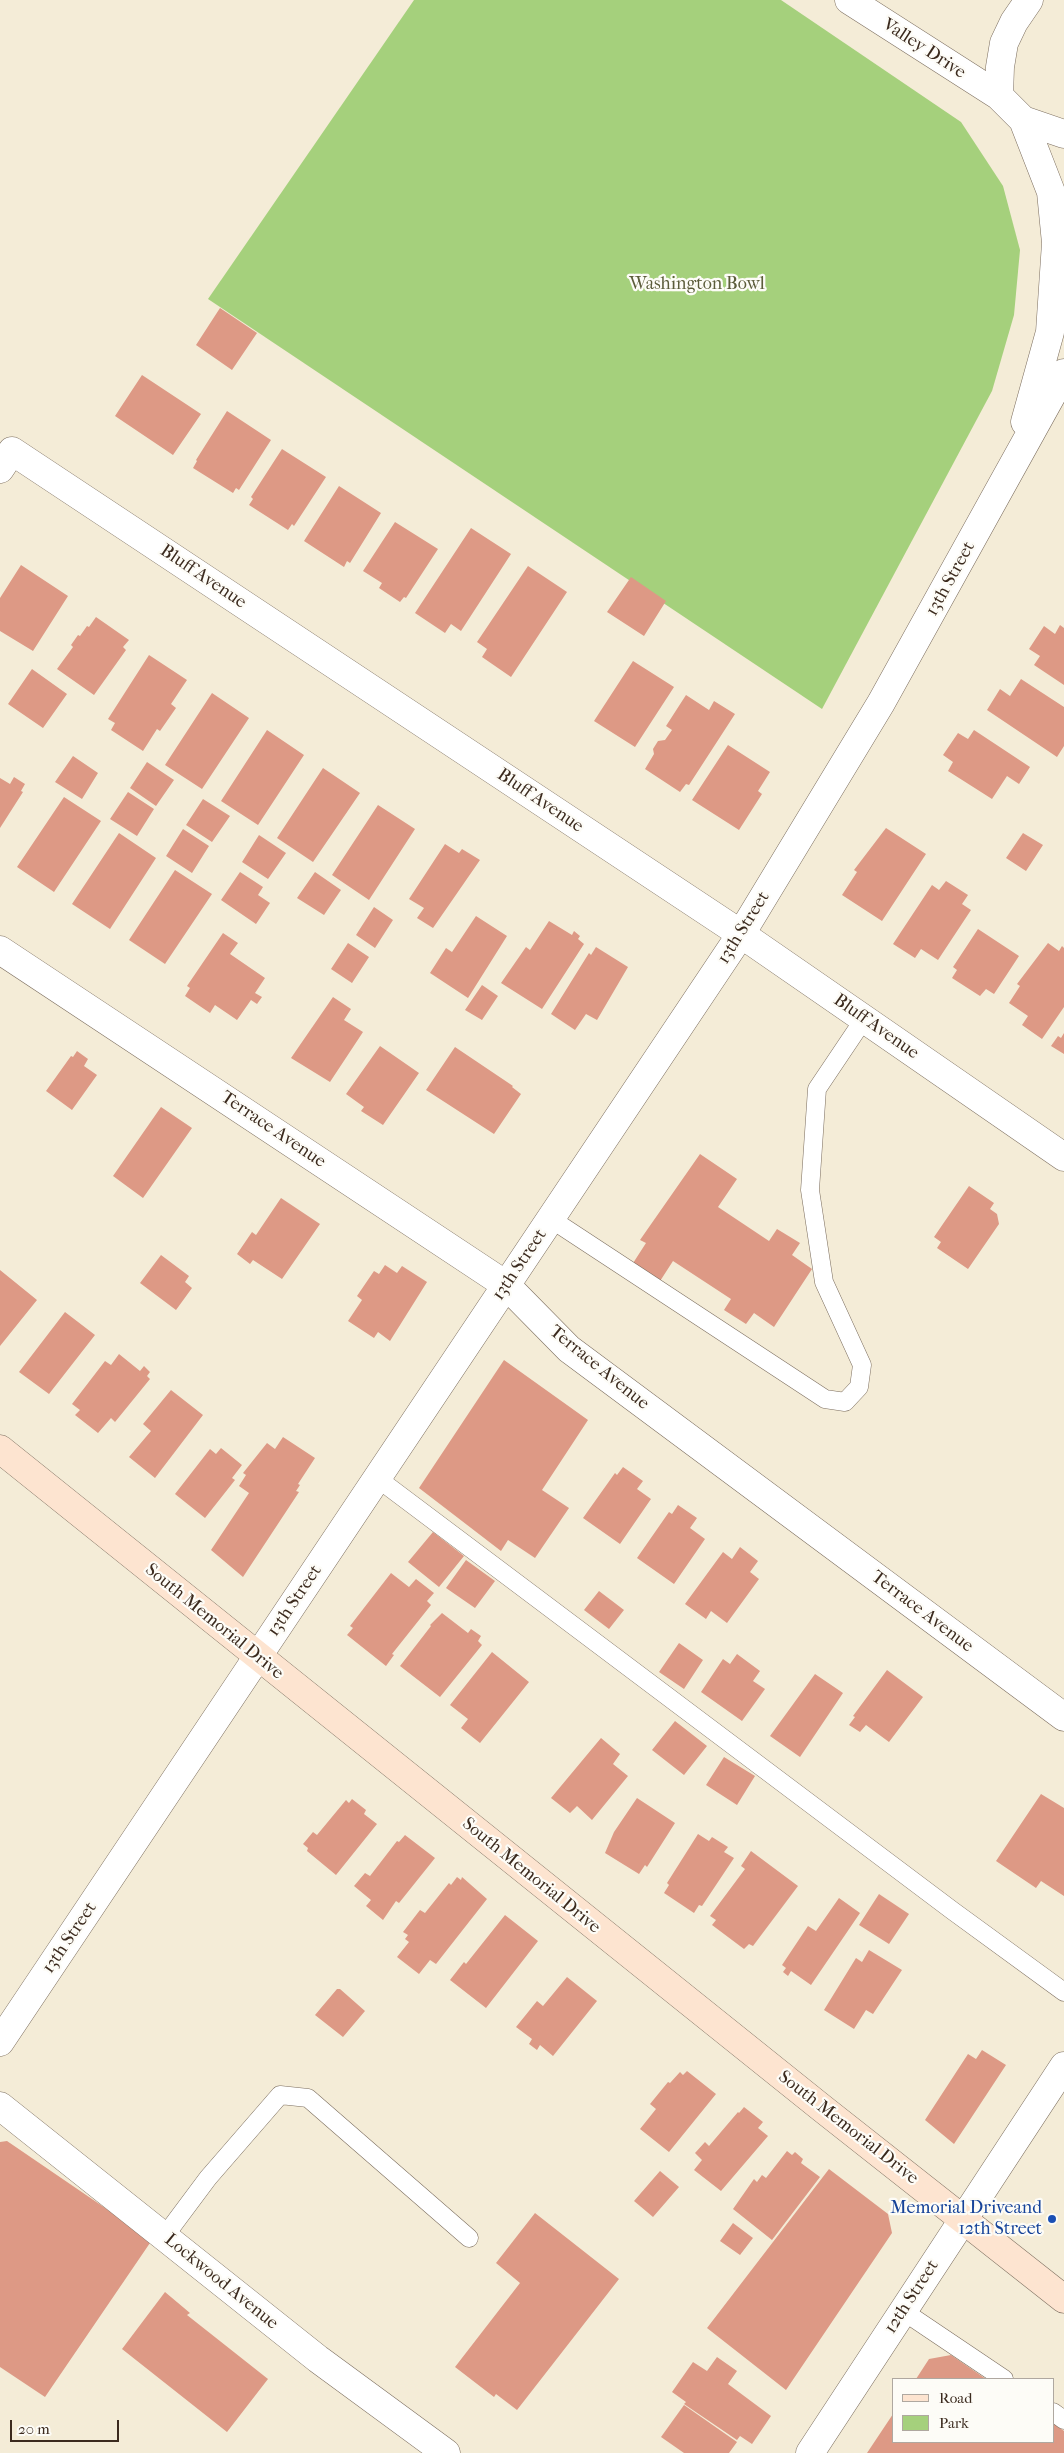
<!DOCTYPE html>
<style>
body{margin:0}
#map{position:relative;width:1064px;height:2453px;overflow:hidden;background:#f4ecd7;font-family:"IM FELL French Canon",serif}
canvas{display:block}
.legend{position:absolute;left:892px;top:2378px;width:162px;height:65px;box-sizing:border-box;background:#fdfcf7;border:1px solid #afa8a0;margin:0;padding:6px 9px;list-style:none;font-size:15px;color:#3b2a1e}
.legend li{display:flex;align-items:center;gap:10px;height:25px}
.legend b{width:25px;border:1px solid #afa8a0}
.scale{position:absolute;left:10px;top:2420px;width:109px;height:22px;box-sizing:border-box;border:2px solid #3b2a1e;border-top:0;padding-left:6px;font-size:15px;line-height:18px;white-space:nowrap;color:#3b2a1e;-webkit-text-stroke:4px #fdfcf7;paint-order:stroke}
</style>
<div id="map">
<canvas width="1064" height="2453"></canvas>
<ul class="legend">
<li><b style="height:6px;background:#fde4d0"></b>Road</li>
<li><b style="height:14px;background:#a5d07c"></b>Park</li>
</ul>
<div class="scale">20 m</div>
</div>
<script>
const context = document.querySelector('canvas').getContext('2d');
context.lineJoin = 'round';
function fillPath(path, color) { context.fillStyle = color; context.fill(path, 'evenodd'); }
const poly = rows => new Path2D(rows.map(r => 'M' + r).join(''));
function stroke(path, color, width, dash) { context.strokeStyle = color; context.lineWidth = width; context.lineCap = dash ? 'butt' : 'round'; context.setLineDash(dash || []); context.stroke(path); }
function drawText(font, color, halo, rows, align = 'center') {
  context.font = font + ' "IM FELL French Canon",serif'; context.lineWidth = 4.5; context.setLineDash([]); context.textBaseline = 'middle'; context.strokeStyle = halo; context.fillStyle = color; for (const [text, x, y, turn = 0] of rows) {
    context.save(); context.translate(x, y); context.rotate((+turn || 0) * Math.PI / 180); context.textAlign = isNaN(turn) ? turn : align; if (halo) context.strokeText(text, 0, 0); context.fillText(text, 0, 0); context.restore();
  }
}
const green = poly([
 [414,0,781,0,961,122,1003,186,1020,250,1014,315,992,391,822,709,208,299]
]);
const building = poly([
 [220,308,257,333,232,370,196,345],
 [142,375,201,414,173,455,115,416],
 [227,411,271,440,239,490,236,488,233,493,193,468,197,461,196,460],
 [282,449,326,477,294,526,292,524,288,530,249,505,253,499,251,497],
 [339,486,381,513,350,563,347,561,344,567,304,541],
 [395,522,438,549,406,598,404,597,400,602,379,588,382,583,363,571],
 [471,528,511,554,461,631,451,624,445,633,415,613],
 [21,565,68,596,33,651,0,631,0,598],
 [528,566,567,592,511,677,482,657,487,649,477,642],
 [631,577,666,601,644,636,607,612],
 [96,617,129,640,123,647,126,650,94,695,57,669,73,647,71,645,78,635,80,636,87,626,89,627],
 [1060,625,1064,628,1064,685,1034,665,1040,656,1029,649,1044,626,1055,634],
 [149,655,187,680,171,704,176,708,160,731,157,729,143,751,111,730,115,723,108,719],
 [633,661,674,687,635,747,594,721],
 [32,669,67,694,43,728,8,704],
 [1021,679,1064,707,1064,746,1057,757,987,710,1000,689,1010,696],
 [212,693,249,718,202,789,165,765],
 [686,695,709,710,714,701,735,714,689,785,686,784,680,792,645,769,654,754,653,749,658,741,665,740,672,730,666,726],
 [267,730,304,755,258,825,221,801],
 [974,730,1030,767,1019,784,1007,776,992,799,948,771,953,762,943,755,958,733,968,739],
 [728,745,770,772,758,791,762,794,739,830,692,800],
 [73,756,98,773,82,799,55,782],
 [147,762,174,780,156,806,130,788],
 [323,768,360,793,313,862,277,838],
 [14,777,25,784,21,791,23,792,0,828,0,778,10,784],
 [128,792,154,809,137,836,110,819],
 [64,797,101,821,54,892,17,867],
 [203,799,230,816,212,842,186,825],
 [378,805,415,829,369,900,332,875],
 [886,828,926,854,882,921,842,895,857,872,854,870],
 [183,829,209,846,192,873,166,856],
 [119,833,156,858,110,929,72,904],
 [1023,833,1043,845,1026,871,1006,858],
 [259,835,286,853,268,879,242,862],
 [445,844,459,853,462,849,480,860,433,928,417,918,424,908,409,899],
 [175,870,212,894,165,964,129,940],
 [240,872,263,887,258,895,270,903,256,924,221,900],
 [315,872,341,890,324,915,297,898],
 [946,881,968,895,962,904,971,910,938,960,921,949,915,958,893,944,932,885,939,890],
 [374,907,393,920,375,948,356,935],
 [476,916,507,936,468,998,430,973,446,948,452,952],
 [549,921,572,935,574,931,580,936,578,939,584,944,542,1009,501,983,526,947,530,950],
 [978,929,1019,956,994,994,986,989,980,996,952,978,957,970,953,967],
 [223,933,238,943,230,954,265,978,255,993,262,997,257,1004,251,1000,237,1020,215,1005,210,1013,185,996,190,988,187,986],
 [348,943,369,957,352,983,331,969],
 [1048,943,1059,951,1062,946,1064,948,1064,1007,1042,1039,1022,1025,1028,1016,1009,1003,1020,986,1017,984],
 [596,947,628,967,597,1020,586,1014,575,1030,551,1014,589,953,591,955],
 [482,985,498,996,482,1020,465,1010],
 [333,997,351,1009,344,1020,363,1032,330,1082,291,1058],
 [1064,1033,1064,1054,1051,1046,1058,1036,1061,1038],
 [380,1046,419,1073,383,1125,361,1111,364,1107,346,1094],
 [455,1047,513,1086,512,1087,521,1094,494,1134,426,1090],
 [77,1051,88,1059,84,1066,97,1075,72,1110,46,1091,71,1056,73,1057],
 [161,1107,192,1128,143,1198,113,1176],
 [700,1154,737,1179,718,1207,769,1241,777,1229,800,1243,792,1255,812,1269,774,1327,754,1313,746,1324,724,1310,731,1299,673,1261,653,1292,626,1274,646,1243,640,1240],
 [969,1186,994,1203,990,1209,997,1214,999,1224,968,1269,937,1248,941,1242,934,1237],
 [281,1198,320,1224,282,1279,253,1260,250,1264,237,1254,252,1232,256,1235],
 [161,1255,189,1276,185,1282,192,1288,176,1310,140,1283],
 [385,1265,397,1273,402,1266,427,1282,390,1341,378,1332,374,1338,348,1321,362,1300,357,1296,374,1271,379,1274],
 [0,1270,37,1300,0,1346],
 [65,1312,95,1335,49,1394,19,1372],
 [119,1354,140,1371,144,1366,150,1372,147,1376,150,1379,115,1422,111,1418,98,1433,75,1415,80,1410,72,1404,105,1361,111,1365],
 [504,1360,588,1420,542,1490,569,1508,535,1558,508,1540,501,1551,419,1488],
 [171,1390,203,1415,155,1478,129,1457,151,1431,143,1424],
 [283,1437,315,1458,298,1484,300,1485,296,1491,299,1492,243,1577,211,1550,249,1493,239,1486,246,1475,243,1473,267,1443,275,1449],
 [221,1448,242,1465,232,1478,235,1480,205,1518,175,1494,210,1449,216,1454],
 [623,1467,643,1481,637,1489,651,1499,620,1544,583,1518,615,1473,617,1475],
 [678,1505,697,1518,690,1528,705,1539,674,1584,637,1558,669,1512,672,1514],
 [433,1532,464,1556,439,1587,408,1562],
 [740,1547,758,1561,750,1572,759,1579,727,1623,711,1611,706,1619,685,1604,723,1552,732,1559],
 [466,1560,495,1581,475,1608,446,1588],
 [391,1573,409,1587,416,1579,434,1593,427,1601,431,1605,392,1654,394,1655,386,1666,347,1635,353,1628,350,1626],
 [599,1591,624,1610,609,1629,584,1610],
 [442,1613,468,1633,471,1629,481,1636,478,1641,482,1645,440,1697,400,1666,431,1626,430,1625],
 [679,1643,703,1660,684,1689,659,1672],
 [492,1652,529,1682,480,1743,461,1728,468,1719,450,1705],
 [737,1654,760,1671,753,1681,765,1689,742,1721,701,1692,723,1659,730,1664],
 [887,1670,923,1697,889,1742,866,1725,860,1732,849,1725,855,1717,853,1716],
 [815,1674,843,1693,800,1757,770,1736],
 [675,1721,707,1746,684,1775,652,1750],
 [601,1738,620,1754,613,1764,628,1776,592,1820,577,1806,570,1813,551,1798],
 [724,1757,755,1776,737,1805,706,1785],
 [1041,1794,1064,1808,1064,1896,1041,1881,1036,1888,996,1861],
 [637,1798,675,1823,647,1867,645,1865,639,1874,605,1853,614,1832],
 [352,1799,366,1810,364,1814,377,1824,336,1875,307,1851,308,1848,303,1844,313,1832,317,1835,346,1800,349,1803],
 [698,1834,709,1841,712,1837,728,1847,724,1852,734,1858,702,1906,699,1905,694,1913,664,1893,669,1885,667,1883],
 [405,1835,435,1858,399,1903,396,1901,383,1920,366,1906,371,1900,354,1886,365,1873,370,1876,397,1841,399,1842],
 [751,1851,798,1886,753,1946,749,1944,744,1949,712,1925,716,1920,710,1916,745,1869,741,1866],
 [457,1877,461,1880,462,1877,487,1899,436,1964,430,1960,419,1974,397,1957,409,1942,405,1939,408,1935,403,1932,420,1910,425,1913,449,1883,451,1885],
 [879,1894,909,1914,889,1944,859,1925],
 [839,1898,860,1913,811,1985,791,1971,788,1976,783,1972,786,1968,782,1965,808,1926,816,1931],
 [505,1915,538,1941,486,2008,450,1980,464,1962,466,1964],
 [869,1950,902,1970,873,2014,866,2010,854,2029,824,2010,856,1958,862,1962],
 [567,1977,597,2001,553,2056,540,2045,537,2050,529,2044,532,2039,516,2027,537,2001,543,2006],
 [337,1989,340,1989,365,2011,343,2037,315,2015],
 [982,2050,1006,2065,954,2144,925,2120,968,2054,976,2059],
 [687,2071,716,2094,669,2152,640,2129,656,2109,650,2104,668,2082,670,2083,680,2072,683,2075],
 [744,2107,763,2122,758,2128,768,2136,721,2191,694,2170,702,2160,695,2153,705,2142,709,2146,738,2112,739,2113],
 [7,2141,152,2240,45,2397,0,2367,0,2142],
 [787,2151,792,2155,795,2152,803,2159,801,2163,820,2177,772,2240,733,2209,754,2179,757,2182,762,2175,766,2178],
 [829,2169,888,2214,892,2233,786,2390,707,2328],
 [660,2171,679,2187,653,2217,634,2201],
 [535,2213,619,2279,517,2410,496,2394,494,2397,455,2367,520,2283,496,2263],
 [733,2223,753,2238,740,2255,720,2241],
 [165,2292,190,2313,187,2315,268,2379,227,2432,122,2349],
 [951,2355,986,2379,916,2379,929,2359],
 [717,2357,737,2371,728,2384,771,2416,752,2444,740,2436,737,2440,684,2404,686,2402,672,2392,693,2362,707,2371],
 [684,2405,737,2442,729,2453,684,2453,661,2437],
 [893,2414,893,2442,1053,2442,1053,2423,1064,2431,1064,2453,867,2453]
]);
const service = poly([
 [551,1219,825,1399,845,1402,859,1387,862,1365,824,1282,810,1190,817,1089,864,1019],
 [377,1478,953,1911,1064,1992],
 [164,2237,208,2178,280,2095,308,2098,469,2238],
 [903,2311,1004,2379],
 [1053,2412,1064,2420]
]);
const minor = poly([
 [849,0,999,96,1023,120,1064,134],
 [999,96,1000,67,1004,43,1014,22,1029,0],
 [1023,120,1051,192,1056,243,1050,332,1025,422],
 [0,469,12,451,741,934,1064,1157],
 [0,950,506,1285,569,1349,1064,1717],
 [0,2042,741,934,881,703,1064,373],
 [0,2106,318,2359,446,2453]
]);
const tertiary = poly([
 [810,2453,1064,2066]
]);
const secondary = poly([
 [0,1449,823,2109,1064,2299]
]);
const markers = [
 [1052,2219,5,"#1a4fb4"]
];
const streetNames = [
 ["Valley Drive",924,49,33],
 ["Bluff Avenue",203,577,34],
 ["13th Street",951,579,-61],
 ["Bluff Avenue",540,801,34],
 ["13th Street",744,928,-58],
 ["Bluff Avenue",876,1027,35],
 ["Terrace Avenue",273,1130,34],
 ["13th Street",520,1265,-56],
 ["Terrace Avenue",599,1368,39],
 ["13th Street",295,1601,-56],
 ["Terrace Avenue",922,1612,37],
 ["South Memorial Drive",214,1622,39],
 ["South Memorial Drive",531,1876,39],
 ["13th Street",70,1938,-56],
 ["South Memorial Drive",848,2128,38],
 ["Lockwood Avenue",221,2282,39],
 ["12th Street",912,2297,-57]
];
const parkNames = [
 ["Washington Bowl",697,285]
];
const transitNames = [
 ["Memorial Driveand",1042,2209],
 ["12th Street",1042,2230]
];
fillPath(green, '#a5d07c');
fillPath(building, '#dd9985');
stroke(service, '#7c6e5f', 19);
stroke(minor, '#7c6e5f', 29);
stroke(tertiary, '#7c6e5f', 29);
stroke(secondary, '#7c6e5f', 29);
stroke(service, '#fff', 18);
stroke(minor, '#fff', 28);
stroke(tertiary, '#fff', 28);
stroke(secondary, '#fde4d0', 28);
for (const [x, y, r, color] of markers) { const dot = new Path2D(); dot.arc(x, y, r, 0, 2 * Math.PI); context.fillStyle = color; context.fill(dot); stroke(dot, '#fdfcf7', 2); }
drawText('18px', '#3b2a1e', '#fdfcf7', streetNames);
drawText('18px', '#5b5c3a', '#fdfcf7', parkNames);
drawText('18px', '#164399', '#fdfcf7', transitNames, 'right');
</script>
